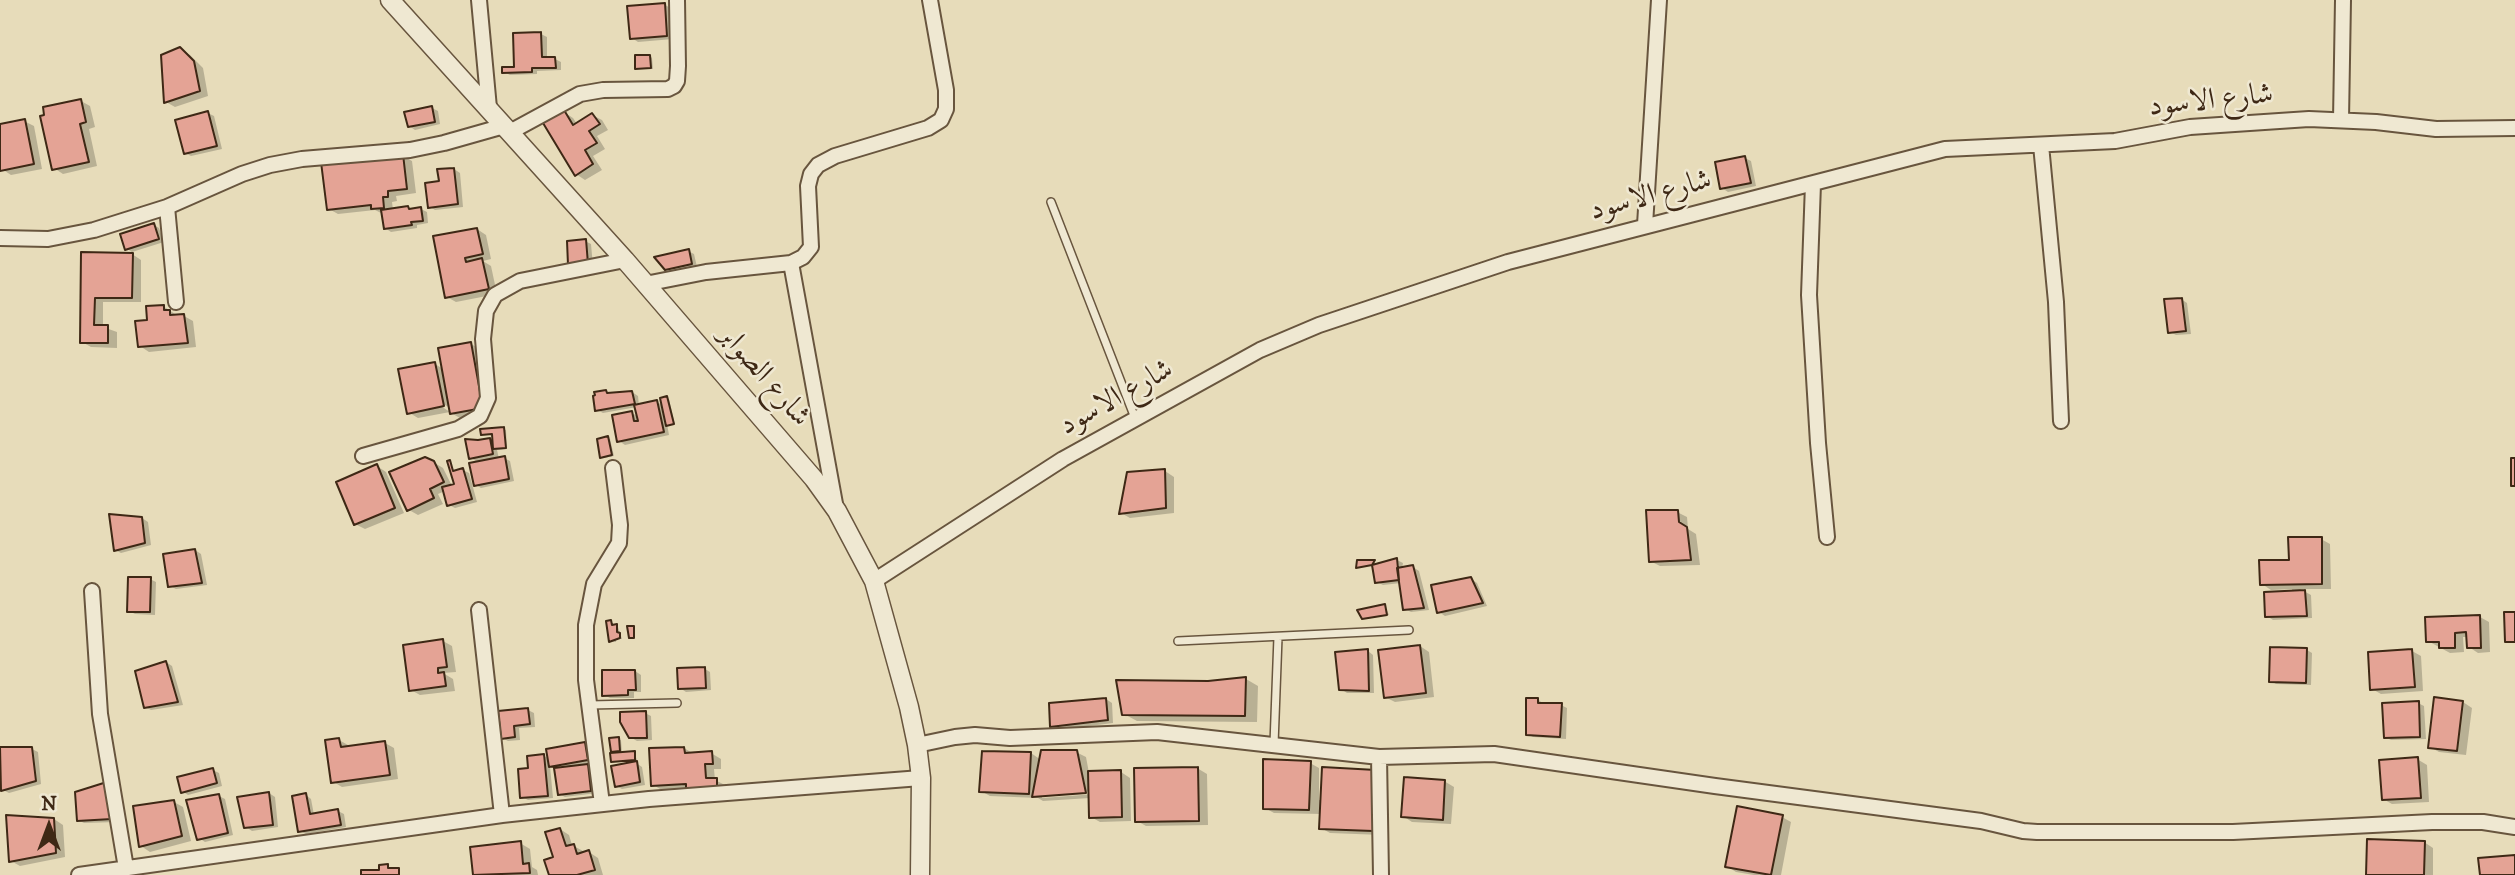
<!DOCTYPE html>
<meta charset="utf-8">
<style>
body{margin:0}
#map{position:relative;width:2515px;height:875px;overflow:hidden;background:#e7dcba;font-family:"IM FELL DW Pica",serif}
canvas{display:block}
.north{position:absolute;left:14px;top:791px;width:70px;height:70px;-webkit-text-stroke:5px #efe8d2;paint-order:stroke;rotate:0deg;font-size:19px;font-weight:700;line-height:28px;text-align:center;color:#3e2815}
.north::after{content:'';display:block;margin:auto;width:24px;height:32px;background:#3e2815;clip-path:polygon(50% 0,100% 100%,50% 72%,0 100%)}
</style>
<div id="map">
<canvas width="2515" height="875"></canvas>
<div class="north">N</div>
</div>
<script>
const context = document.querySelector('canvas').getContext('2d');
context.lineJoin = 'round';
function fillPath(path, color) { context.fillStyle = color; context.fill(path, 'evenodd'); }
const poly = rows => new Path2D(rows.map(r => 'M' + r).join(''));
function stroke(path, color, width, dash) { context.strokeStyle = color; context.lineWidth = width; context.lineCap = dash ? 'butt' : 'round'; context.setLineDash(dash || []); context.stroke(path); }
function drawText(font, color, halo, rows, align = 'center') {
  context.font = font + ' "IM FELL DW Pica",Amiri,serif'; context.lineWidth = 5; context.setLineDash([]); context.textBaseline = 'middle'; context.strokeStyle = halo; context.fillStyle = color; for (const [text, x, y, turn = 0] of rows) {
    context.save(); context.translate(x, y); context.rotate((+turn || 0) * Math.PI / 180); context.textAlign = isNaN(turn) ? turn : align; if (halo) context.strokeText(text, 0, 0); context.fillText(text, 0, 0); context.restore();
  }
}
const shadow = poly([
 [664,4,670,8,673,39,638,42,632,38],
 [541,34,547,37,547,59,555,59,561,62,561,70,537,71,537,74,510,75,504,72,516,68],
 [180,49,190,55,203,68,208,96,175,107,166,102],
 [650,56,652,58,653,69,637,68],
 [81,101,90,106,95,127,89,129,97,166,63,174,54,168],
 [432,108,438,111,440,124,415,130,409,126],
 [564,112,573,118,577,124,592,115,602,120,608,130,597,136,605,149,593,156,602,170,585,180,576,174],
 [208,113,214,116,222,149,191,156,185,153],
 [24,121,34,126,42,169,11,175,2,169,0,126],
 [403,156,412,161,416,193,396,196,397,201,392,202,393,210,421,209,427,212,428,223,417,225,417,228,391,232,385,228,383,214,375,210,338,214,329,209,346,161,351,164],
 [1745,158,1751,161,1756,186,1728,192,1722,188],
 [454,169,460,173,463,207,435,210,430,207],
 [154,225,159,228,164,242,132,252,126,248],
 [477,229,486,235,491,259,483,261,491,266,497,294,456,302,447,297],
 [585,241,591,244,593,266,576,268],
 [688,251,694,254,697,267,673,273,667,269],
 [83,254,132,254,141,260,141,302,103,302,103,327,117,332,117,348,91,347,82,342],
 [2181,299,2187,303,2191,334,2176,335,2170,332],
 [163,306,178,316,184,316,193,321,196,347,149,352,140,346,149,322],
 [471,344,480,349,491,413,460,418,451,413,450,408,437,400,436,403,450,412,418,418,408,412,435,364,443,369],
 [606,392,610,395,632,392,638,396,639,406,657,402,664,406,667,398,669,399,675,425,667,424,669,435,625,445,619,441,632,413,639,417,637,407,603,413,597,410],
 [504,429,506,430,507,449,497,450,499,459,504,458,510,461,514,481,481,488,476,485,479,463,471,458,489,440,494,442,494,435,483,434],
 [608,438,610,439,614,456,604,458,602,457],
 [433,462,443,468,452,486,456,485,463,470,469,473,477,502,455,508,449,505,445,491,438,494,443,504,418,515,409,510],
 [377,466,386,472,404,513,365,529,355,524],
 [1165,471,1174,477,1174,513,1130,518,1121,513],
 [1677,512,1687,517,1688,529,1696,534,1700,565,1660,566,1650,561],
 [142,518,148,522,151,545,121,553,115,550],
 [2321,539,2330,544,2331,589,2300,589,2311,595,2312,618,2273,620,2267,616,2292,593,2292,589,2271,590,2262,584],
 [195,550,201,554,207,585,176,589,170,586],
 [1397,560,1403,563,1402,569,1413,567,1419,571,1429,610,1411,612,1405,609,1401,583,1383,585,1377,582,1374,565,1358,567,1358,562,1375,561,1374,566],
 [150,579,156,582,155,615,135,614,129,611],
 [1471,579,1477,583,1487,606,1445,616,1439,612],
 [1385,606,1389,615,1366,619,1364,618],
 [2480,617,2489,622,2490,652,2478,653,2469,647,2468,637,2463,637,2464,652,2450,653,2428,641],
 [611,622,618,627,622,639,616,639,616,642,610,641],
 [443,641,452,646,456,672,443,673,453,679,455,691,420,695,411,690],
 [1420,646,1429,652,1434,697,1395,702,1385,697],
 [2307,650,2312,653,2311,685,2276,684,2271,681],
 [1368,651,1373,655,1374,693,1347,693,1341,689],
 [2412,651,2421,656,2423,691,2381,694,2372,689],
 [166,662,172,666,183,705,151,710,145,707],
 [705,669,710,672,711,690,686,692,680,688],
 [635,671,641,675,641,692,634,692,634,698,610,698,604,695],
 [1246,679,1258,686,1257,722,1137,721,1124,714,1208,683],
 [1106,699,1112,703,1113,723,1057,730,1051,726],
 [1538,699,1544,705,1561,705,1567,708,1566,739,1533,737,1528,734],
 [2463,702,2472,708,2466,755,2439,752,2430,747],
 [2418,703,2424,706,2426,739,2391,740,2385,737],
 [528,710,534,713,535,727,519,728,520,740,508,741,502,738],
 [645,713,651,716,652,740,637,741,630,737],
 [618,739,621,740,622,753,634,752,637,760,612,761,611,740],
 [339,740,348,745,349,748,385,743,394,748,398,779,342,787,332,781],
 [584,744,590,747,593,763,585,764,594,769,597,793,565,797,559,794,556,769,550,766,553,798,528,800,522,797,530,770,544,756,550,759],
 [684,748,694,754,711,753,721,759,721,769,714,769,715,780,725,785,726,792,690,789,662,790,653,785],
 [32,749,38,752,41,784,9,793,3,790],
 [1076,752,1086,757,1089,773,1121,772,1130,778,1131,821,1100,822,1091,817,1090,798,1043,801,1038,798,990,796,981,791,1031,753,1041,760],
 [1095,791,1095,794,1042,798,1042,795],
 [2417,759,2427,765,2429,802,2392,804,2383,799],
 [636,763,642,767,645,785,622,789,616,786],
 [1310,763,1319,768,1319,800,1322,800,1323,769,1382,835,1330,833,1321,828,1321,814,1274,813,1265,808],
 [1197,768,1207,774,1208,825,1146,826,1137,821],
 [213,770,219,773,222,786,188,795,182,791],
 [1444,781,1454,787,1451,824,1412,822,1403,816],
 [110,783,117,822,84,823,78,820],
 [269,793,275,797,278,827,252,831,246,827],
 [306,795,311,799,314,815,338,811,344,814,346,827,306,834,300,831],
 [219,796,225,799,233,835,205,842,199,838],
 [174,802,183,807,191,841,150,852,141,846],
 [1782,817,1791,822,1781,875,1754,875,1736,872,1727,866],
 [54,819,63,825,65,857,20,866,11,861],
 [560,829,569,835,572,845,583,851,583,854,589,852,598,858,603,875,551,875],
 [2424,842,2433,848,2433,875,2368,875],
 [520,843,530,849,532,867,537,870,538,875,475,875,472,848]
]);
const building = poly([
 [665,3,667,36,630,39,627,6,665,3],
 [541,32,542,57,555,57,556,68,532,68,532,72,502,73,502,67,514,67,513,33,541,32],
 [180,47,194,61,200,91,164,103,161,55,180,47],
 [635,55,650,55,651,68,635,69,635,55],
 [81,99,86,122,80,124,89,162,52,170,40,116,44,115,43,107,81,99],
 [432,106,435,122,408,127,404,112,432,106],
 [564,110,573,125,592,113,600,124,589,131,597,143,585,150,593,164,575,176,543,123,564,110],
 [208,111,217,146,184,154,175,120,208,111],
 [25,119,34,164,0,171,0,124,25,119],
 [403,154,407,189,388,191,388,197,383,197,384,208,371,209,371,205,327,210,321,162,346,159,346,163,349,163,349,160,403,154],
 [1745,156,1751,183,1720,189,1715,162,1745,156],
 [454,168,458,204,428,208,425,183,439,181,437,169,454,168],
 [408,206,409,209,421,207,423,221,411,222,412,225,384,229,381,210,408,206],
 [154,223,159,239,125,250,120,234,154,223],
 [477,228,483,254,465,258,466,262,482,258,489,289,445,298,433,236,477,228],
 [586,239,588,264,568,265,567,241,586,239],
 [689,249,692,264,665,270,654,257,689,249],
 [81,252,133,253,132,298,95,298,94,325,108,325,108,343,80,343,81,252],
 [2182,298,2186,331,2168,333,2164,299,2182,298],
 [164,305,164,310,170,310,170,315,184,314,188,343,138,347,135,321,147,320,146,306,164,305],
 [471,342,483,408,450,414,438,348,471,342],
 [435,362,444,406,407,414,398,369,435,362],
 [606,390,607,393,632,391,635,404,595,411,593,396,595,395,594,392,606,390],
 [667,396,674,424,666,426,660,398,667,396],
 [657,400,664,432,617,442,612,415,632,411,634,421,638,421,634,405,657,400],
 [504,427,506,448,493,449,492,434,481,435,480,429,504,427],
 [608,436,612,455,600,458,597,439,608,436],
 [490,438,493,454,469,459,465,439,478,440,490,438],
 [505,456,509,479,474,486,469,463,505,456],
 [425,457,434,461,444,482,430,489,434,498,407,511,389,472,425,457],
 [2511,458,2515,458,2515,486,2511,486,2511,458],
 [450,460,453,471,463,468,472,499,447,506,442,487,454,484,447,461,450,460],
 [377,464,395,508,354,525,336,482,377,464],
 [1165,469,1166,508,1119,514,1127,472,1165,469],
 [1646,510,1678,510,1679,522,1687,527,1691,560,1649,562,1646,510],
 [109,514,142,517,145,543,114,551,109,514],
 [2288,537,2322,537,2322,584,2260,585,2259,560,2289,560,2288,537],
 [195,549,202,583,168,587,163,554,195,549],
 [1397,558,1399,580,1375,583,1372,565,1397,558],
 [1357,560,1375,560,1372,565,1356,568,1357,560],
 [1413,565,1424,608,1403,610,1397,568,1413,565],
 [128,577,151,577,150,612,127,612,128,577],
 [1471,577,1483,603,1437,613,1431,585,1471,577],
 [2305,590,2307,616,2265,617,2264,592,2305,590],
 [1385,604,1387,615,1362,619,1357,610,1385,604],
 [2504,612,2515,612,2515,642,2505,642,2504,612],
 [2480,615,2481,648,2467,648,2466,632,2455,633,2455,648,2439,648,2439,642,2426,642,2425,617,2480,615],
 [611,620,612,625,617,624,617,632,620,633,620,638,609,642,606,621,611,620],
 [627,626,634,626,634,638,629,638,627,626],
 [443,639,447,667,438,668,438,673,444,672,446,686,409,691,403,645,443,639],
 [1420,645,1426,693,1384,698,1378,650,1420,645],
 [2270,647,2307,648,2306,683,2269,682,2270,647],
 [1368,649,1369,691,1339,690,1335,652,1368,649],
 [2412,649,2415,687,2370,690,2368,652,2412,649],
 [166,661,178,702,144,708,135,671,166,661],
 [705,667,706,688,678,689,677,668,705,667],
 [602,670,635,670,636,690,628,690,628,695,602,696,602,670],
 [1246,677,1245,716,1122,715,1116,680,1208,681,1246,677],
 [2434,697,2463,701,2457,751,2428,748,2434,697],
 [1106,698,1108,720,1050,727,1049,703,1106,698],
 [1526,698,1538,698,1538,703,1562,703,1560,737,1526,735,1526,698],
 [2419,701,2420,737,2384,738,2382,703,2419,701],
 [528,708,530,724,514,726,515,737,501,739,498,711,528,708],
 [646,711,647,738,629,738,620,722,620,712,646,711],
 [619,737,620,751,611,752,609,738,619,737],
 [339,738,341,747,385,741,390,775,331,783,325,740,339,738],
 [585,742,588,760,549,767,546,749,585,742],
 [0,747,32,747,36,781,1,791,0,747],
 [684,747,685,753,712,751,713,764,705,764,706,778,717,778,717,787,686,789,686,784,651,786,649,748,684,747],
 [1041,750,1077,750,1086,793,1032,797,1041,750],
 [635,751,635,760,611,762,610,753,635,751],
 [982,751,1031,752,1029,794,979,792,982,751],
 [544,754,548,796,520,798,518,769,528,768,527,756,544,754],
 [2418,757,2421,798,2382,800,2379,760,2418,757],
 [1263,759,1311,761,1309,810,1263,809,1263,759],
 [637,761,640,782,615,787,611,766,637,761],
 [588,764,591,791,558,795,554,768,588,764],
 [1198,767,1199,821,1135,822,1134,768,1198,767],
 [1322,767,1376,770,1373,831,1319,829,1322,767],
 [213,768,217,783,181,793,177,777,213,768],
 [1121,770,1122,817,1089,818,1088,771,1121,770],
 [1404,777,1445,780,1443,820,1401,817,1404,777],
 [110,781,112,819,77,821,75,792,110,781],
 [269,792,273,825,244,828,237,797,269,792],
 [306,793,310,814,338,809,341,825,298,832,292,796,306,793],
 [219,794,228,833,197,840,186,800,219,794],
 [174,800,182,836,139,847,133,806,174,800],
 [1737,806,1783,815,1771,875,1725,867,1737,806],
 [6,815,54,818,56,853,9,862,6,815],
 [560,828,566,846,574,844,577,854,589,850,595,870,577,875,549,875,544,860,553,857,545,832,560,828],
 [2367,839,2425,841,2424,875,2366,875,2367,839],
 [521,841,523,864,529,863,530,873,473,875,470,847,521,841],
 [2515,855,2515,875,2480,875,2478,858,2515,855],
 [388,864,388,868,399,868,399,875,361,875,361,870,379,870,379,865,388,864]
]);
const service = poly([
 [1051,202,1135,418],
 [1178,641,1409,630],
 [590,705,677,703],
 [1274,744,1278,637]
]);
const minor = poly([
 [479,0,489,108],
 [2341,120,2343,0],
 [510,132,580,94,603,90,668,89,674,86,677,81,678,66,677,0],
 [2041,145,2056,302,2061,421],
 [1813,184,1809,295,1818,443,1827,537],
 [167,207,176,302],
 [1645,225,1659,0],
 [0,238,48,239,94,230,167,207,242,174,270,165,302,159,410,150,444,143,504,126],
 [791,263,836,509],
 [645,284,706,272,791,263,803,257,811,247,808,186,811,174,818,165,835,156,928,128,941,120,946,109,946,90,930,0],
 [363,456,458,429,480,416,488,398,483,339,486,311,495,295,520,281,625,260],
 [874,581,1063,459,1260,350,1319,325,1508,262,1945,149,2115,141,2190,127,2309,119,2376,122,2436,129,2515,128],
 [92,591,100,714,126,868],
 [479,610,502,815],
 [917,745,955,737,975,735,1010,738,1157,732,1379,757,1494,754,1715,786,1981,821,2023,831,2037,832,2233,832,2432,822,2483,822,2515,827],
 [1379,757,1381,875],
 [602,804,586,680,586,625,594,584,619,543,620,525,613,468],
 [79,875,502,815,649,799,921,778]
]);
const tertiary = poly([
 [390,0,625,260,814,479,837,511,874,581,909,707,917,745,921,778,920,875]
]);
const streetNames = [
 ["شارع الاسود",2211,102,-6],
 ["شارع الاسود",1651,197,-15],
 ["شارع الصوابر",763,377,49],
 ["شارع الاسود",1117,399,-29]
];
fillPath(shadow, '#0003');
fillPath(building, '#e4a395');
stroke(building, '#3e2815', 2);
stroke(service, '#68553e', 10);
stroke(minor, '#68553e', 18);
stroke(tertiary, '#68553e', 21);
stroke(service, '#efe8d2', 7);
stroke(minor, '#efe8d2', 14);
stroke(tertiary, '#efe8d2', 18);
drawText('30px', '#3e2815', '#efe8d2', streetNames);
</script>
